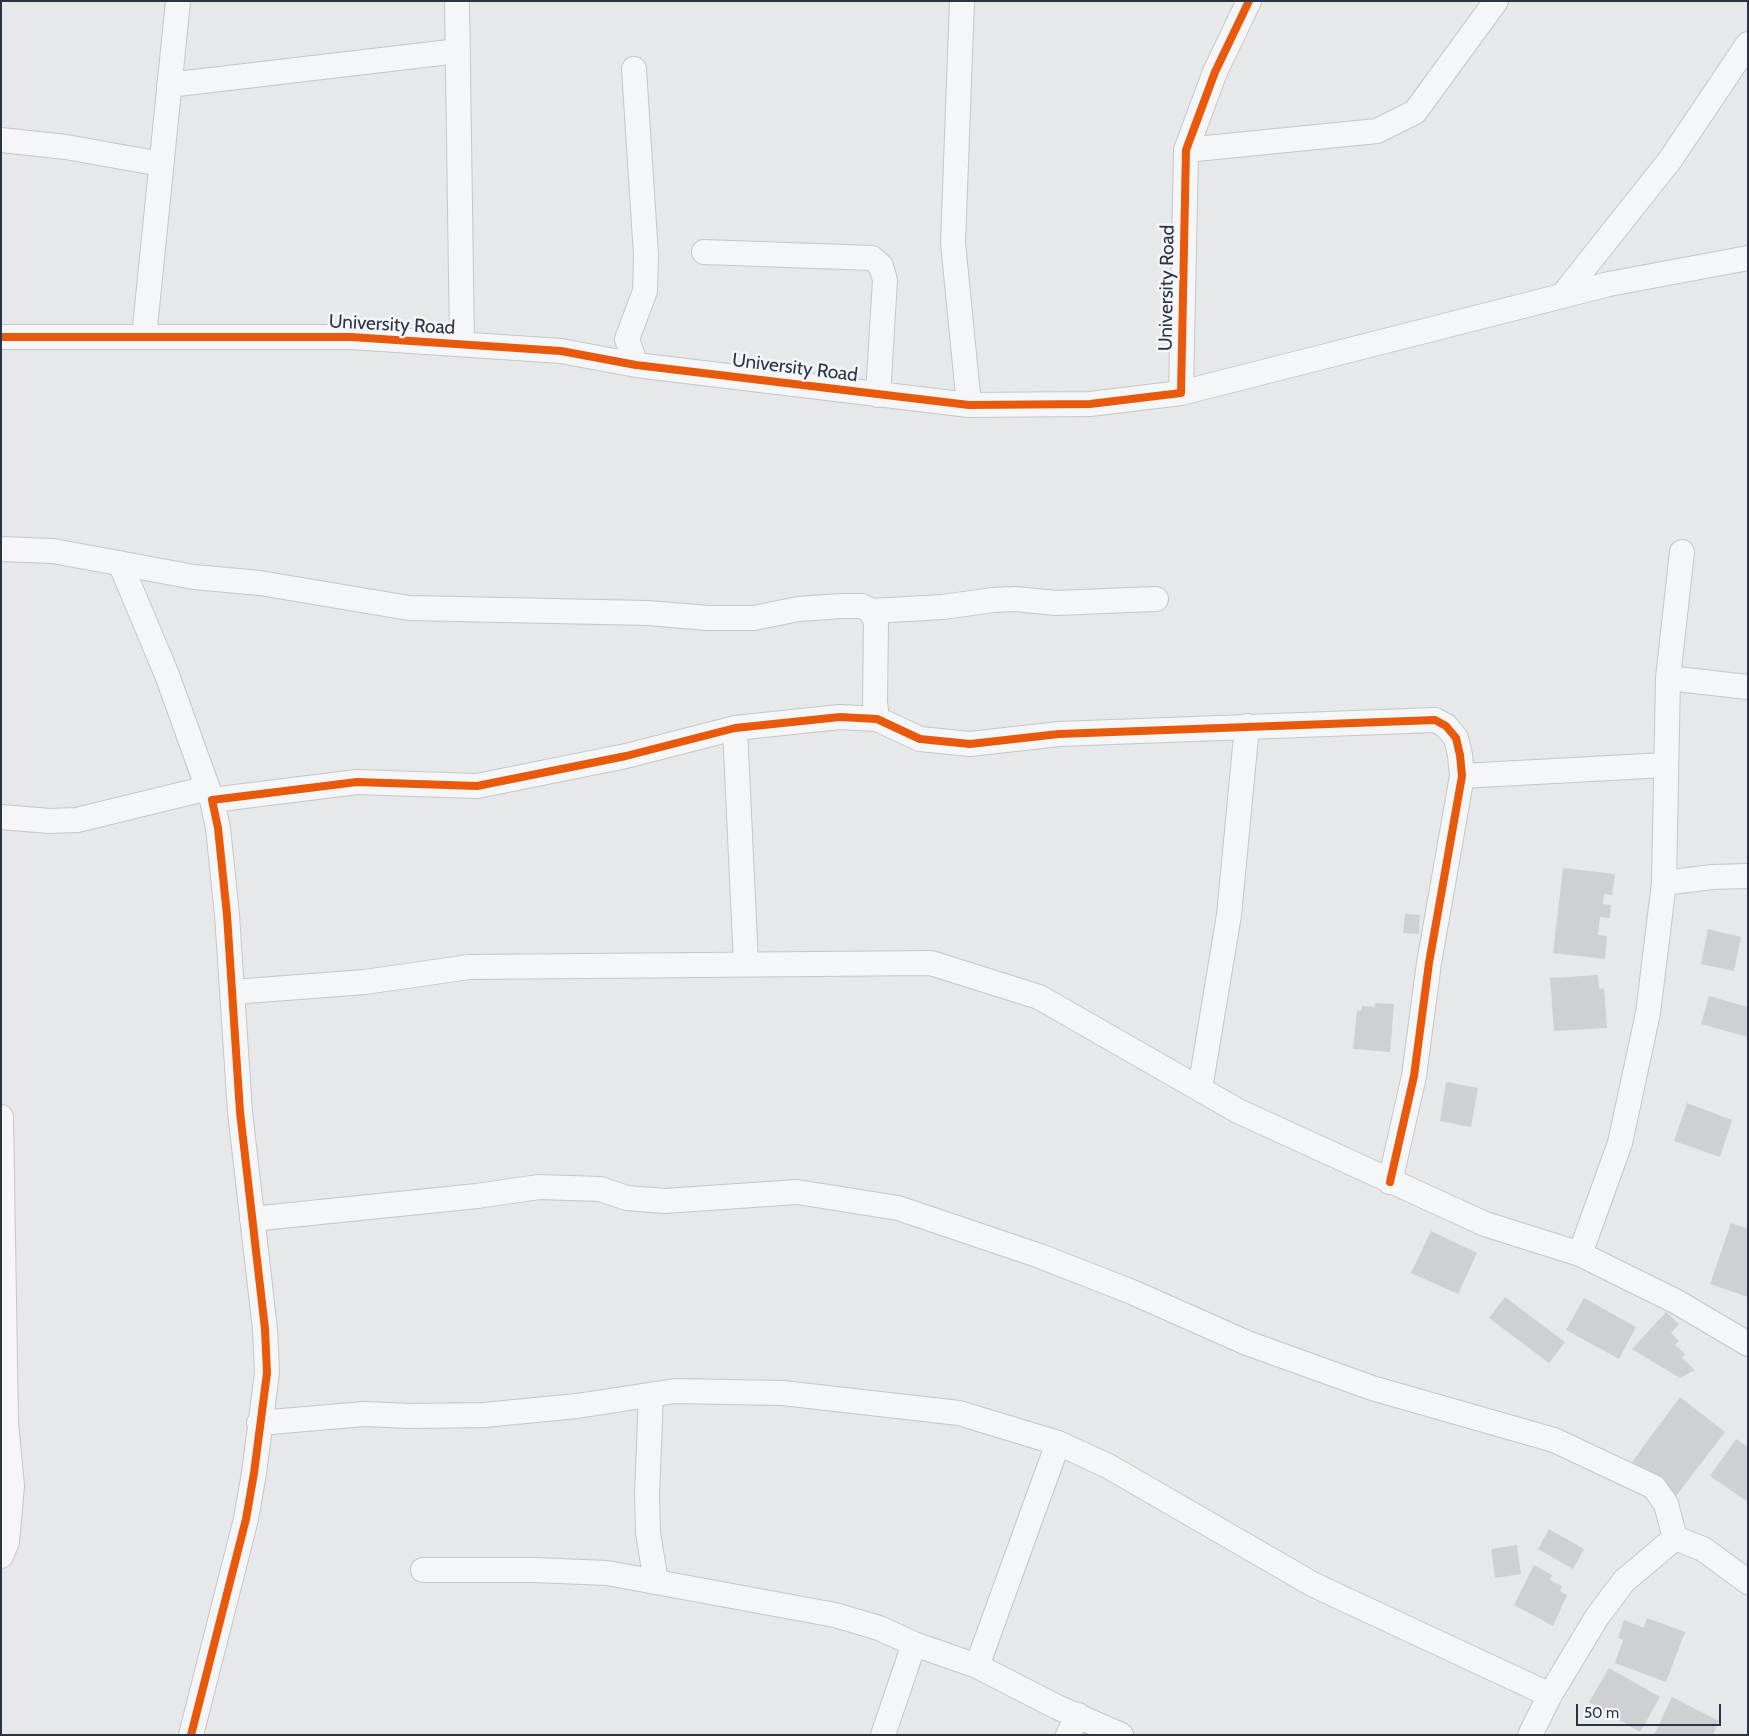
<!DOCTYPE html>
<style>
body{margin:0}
#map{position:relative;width:1749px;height:1736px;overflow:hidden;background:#e6e8ea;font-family:Cabin,sans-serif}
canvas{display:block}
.frame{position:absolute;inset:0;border:2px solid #2b3445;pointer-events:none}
.scale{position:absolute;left:1576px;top:1704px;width:145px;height:22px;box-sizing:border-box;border:2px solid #2b3445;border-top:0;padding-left:6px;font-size:15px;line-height:18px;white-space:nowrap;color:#2b3445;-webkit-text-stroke:4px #f4f6f9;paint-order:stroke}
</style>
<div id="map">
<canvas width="1749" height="1736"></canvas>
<div class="frame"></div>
<div class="scale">50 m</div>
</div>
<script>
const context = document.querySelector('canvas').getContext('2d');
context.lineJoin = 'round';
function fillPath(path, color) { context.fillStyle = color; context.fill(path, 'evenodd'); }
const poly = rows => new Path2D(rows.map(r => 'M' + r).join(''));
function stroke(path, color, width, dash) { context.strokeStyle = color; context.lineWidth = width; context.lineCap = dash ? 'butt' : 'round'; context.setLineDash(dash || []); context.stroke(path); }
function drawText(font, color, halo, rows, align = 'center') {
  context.font = font + ' Cabin,sans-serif'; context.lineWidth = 5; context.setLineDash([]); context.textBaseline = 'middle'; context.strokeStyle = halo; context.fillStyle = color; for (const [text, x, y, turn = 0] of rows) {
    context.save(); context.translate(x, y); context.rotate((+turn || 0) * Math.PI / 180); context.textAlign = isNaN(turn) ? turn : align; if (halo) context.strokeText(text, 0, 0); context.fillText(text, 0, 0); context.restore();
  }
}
const building = poly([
 [1563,868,1615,874,1612,895,1604,894,1603,904,1611,905,1610,918,1600,917,1598,935,1607,936,1605,959,1553,953],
 [1405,914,1420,915,1419,934,1403,933],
 [1708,929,1741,937,1734,971,1701,964],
 [1598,975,1599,989,1604,988,1607,1028,1554,1031,1550,978],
 [1709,996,1748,1007,1748,1037,1701,1024],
 [1375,1003,1394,1004,1390,1052,1353,1049,1357,1010,1361,1011,1362,1006,1375,1007],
 [1446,1082,1478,1088,1471,1127,1440,1121],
 [1687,1103,1732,1120,1720,1157,1674,1141],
 [1731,1223,1748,1229,1748,1297,1710,1284],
 [1431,1231,1477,1253,1458,1294,1411,1273],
 [1505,1297,1565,1342,1549,1363,1489,1318],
 [1584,1298,1636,1327,1619,1359,1566,1330],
 [1666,1312,1679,1324,1671,1333,1679,1341,1675,1345,1685,1354,1682,1358,1695,1370,1680,1378,1632,1349],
 [1680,1397,1725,1432,1676,1496,1632,1462],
 [1736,1439,1748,1447,1748,1502,1710,1476],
 [1549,1529,1584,1549,1573,1569,1538,1549],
 [1517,1545,1521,1574,1495,1578,1491,1549],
 [1534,1565,1552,1575,1550,1580,1562,1586,1560,1591,1567,1595,1553,1626,1514,1605],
 [1647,1618,1685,1632,1666,1682,1615,1663,1623,1640,1618,1638,1624,1620,1644,1628],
 [1609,1668,1660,1697,1640,1732,1589,1702],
 [1672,1697,1719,1721,1713,1735,1654,1735]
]);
const minor = poly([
 [457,1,462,344],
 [962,1,953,243,969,405],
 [634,69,646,255,645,291,627,339,636,365],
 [169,85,458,51],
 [1,140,66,147,161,164],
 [1186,150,1377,131,1415,112,1496,1],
 [704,252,872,258,881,266,885,280,878,395],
 [1562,296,1670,160,1748,44],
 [1,337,351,337,561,351,636,365,969,405,1090,404,1181,393,1186,150,1215,72,1249,1],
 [144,337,178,1],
 [1181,393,1609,284,1748,258],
 [1,549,53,551,194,577,260,583,409,608,648,613,708,618,754,618,798,609,842,606,862,606,871,611,943,607,993,600,1015,599,1056,603,1156,599],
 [120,563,167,675,212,800],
 [871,611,876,622,875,702,877,719],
 [1668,678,1748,687],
 [735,728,746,964],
 [1462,776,1665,765],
 [1,817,49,821,77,820,208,788],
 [1664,883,1712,877,1748,876],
 [233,992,365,982,469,967,931,963,1039,997,1238,1111,1485,1224,1580,1254,1677,1302,1748,1344],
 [1200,1089,1229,915,1247,726],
 [1,1117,6,1422,12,1486,7,1542,1,1556],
 [252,1219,477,1196,539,1187,600,1189,627,1198,665,1201,797,1192,898,1208,1040,1256,1132,1292,1247,1343,1372,1388,1554,1440,1654,1487,1666,1504,1675,1538],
 [1580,1254,1620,1143,1648,1013,1664,883,1668,678,1682,552],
 [651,1395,647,1494,648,1533,656,1582],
 [259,1423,364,1414,411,1416,484,1415,577,1406,675,1391,783,1393,959,1413,1058,1443,1108,1466,1314,1585,1550,1695],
 [1675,1538,1703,1549,1748,1582],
 [423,1570,534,1570,607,1573,835,1615,879,1628,914,1644,977,1666,1057,1707,1121,1735],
 [977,1666,1058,1443],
 [191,1735,246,1519,254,1473,267,1373,265,1329,240,1112,227,915,218,828,212,800,357,782,477,786,626,756,735,728,840,717,877,719,920,739,970,744,1059,734,1435,720,1446,726,1456,738,1460,755,1462,776,1429,963,1414,1076,1390,1182],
 [883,1735,914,1644],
 [1068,1735,1078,1715],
 [1530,1735,1550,1695,1597,1617,1624,1581,1675,1538]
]);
const cycleway = poly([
 [1,337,351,337,561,351,636,365,969,405,1090,404,1181,393,1186,150,1215,72,1249,1],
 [191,1735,246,1519,254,1473,267,1373,265,1329,240,1112,227,915,218,828,212,800,357,782,477,786,626,756,735,728,840,717,877,719,920,739,970,744,1059,734,1435,720,1446,726,1456,738,1460,755,1462,776,1429,963,1414,1076,1390,1182]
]);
const streetNames = [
 ["University Road",1167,288,-89],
 ["University Road",392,325,3],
 ["University Road",795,368,7]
];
fillPath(building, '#ced0d3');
stroke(minor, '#c4c6c8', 26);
stroke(minor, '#f5f6f7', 24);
stroke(cycleway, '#e8590c', 8);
drawText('19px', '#2b3445', '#f4f6f9', streetNames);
</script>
